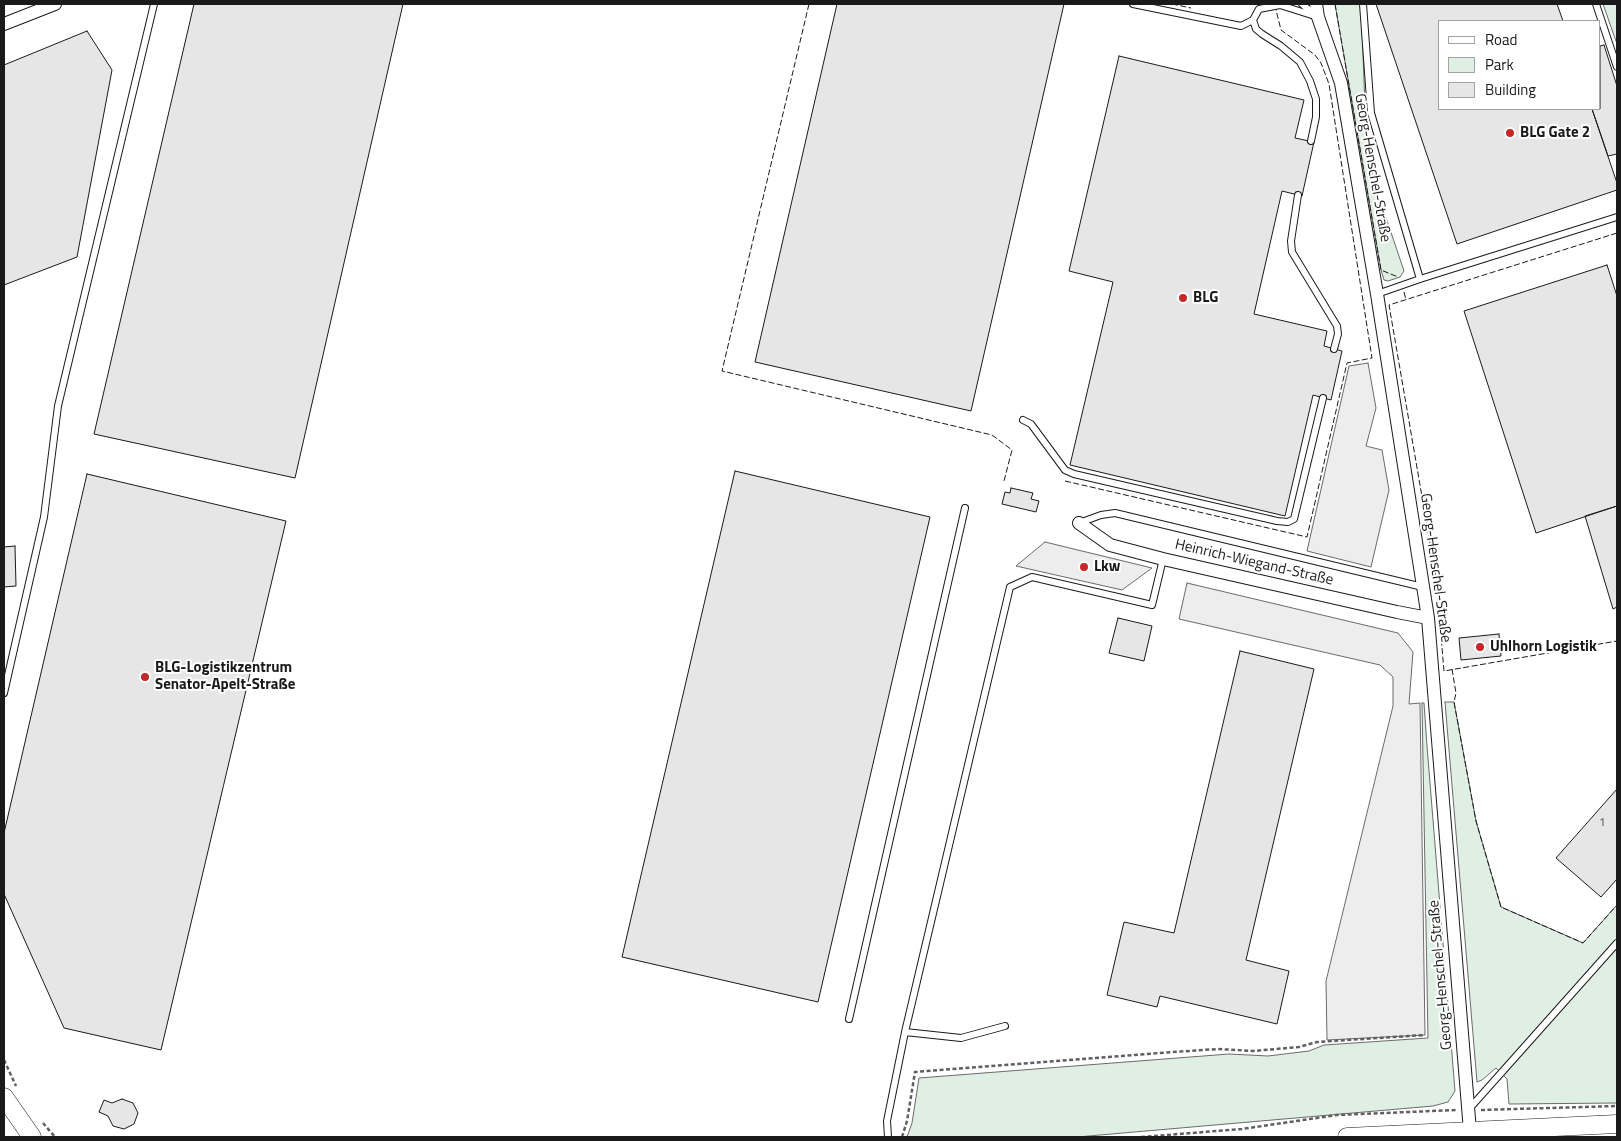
<!DOCTYPE html>
<meta charset="utf-8">
<style>
body{margin:0}
#map{position:relative;width:1621px;height:1141px;overflow:hidden;background:#fff;font-family:"Titillium Web",sans-serif}
canvas{display:block}
.frame{position:absolute;inset:0;border:5px solid #1a1a1a;pointer-events:none}
.legend{position:absolute;left:1438px;top:20px;width:162px;height:90px;box-sizing:border-box;background:#fff;border:1px solid #a3a3a3;margin:0;padding:6px 9px;list-style:none;font-size:15px;color:#1a1a1a}
.legend li{display:flex;align-items:center;gap:10px;height:25px}
.legend b{width:25px;border:1px solid #a3a3a3}
</style>
<div id="map">
<canvas width="1621" height="1141"></canvas>
<div class="frame"></div>
<ul class="legend">
<li><b style="height:6px;background:#fff"></b>Road</li>
<li><b style="height:14px;background:#e0efe3"></b>Park</li>
<li><b style="height:14px;background:#e6e6e6"></b>Building</li>
</ul>
</div>
<script>
const context = document.querySelector('canvas').getContext('2d');
context.lineJoin = 'round';
function fillPath(path, color) { context.fillStyle = color; context.fill(path, 'evenodd'); }
const poly = rows => new Path2D(rows.map(r => 'M' + r).join(''));
function stroke(path, color, width, dash) { context.strokeStyle = color; context.lineWidth = width; context.lineCap = dash ? 'butt' : 'round'; context.setLineDash(dash || []); context.stroke(path); }
function drawText(font, color, halo, rows, align = 'center') {
  context.font = font + ' "Titillium Web",sans-serif'; context.lineWidth = 4; context.setLineDash([]); context.textBaseline = 'middle'; context.strokeStyle = halo; context.fillStyle = color; for (const [text, x, y, turn = 0] of rows) {
    context.save(); context.translate(x, y); context.rotate((+turn || 0) * Math.PI / 180); context.textAlign = isNaN(turn) ? turn : align; if (halo) context.strokeText(text, 0, 0); context.fillText(text, 0, 0); context.restore();
  }
}
const green = poly([
 [1335,4,1361,4,1366,132,1373,179,1404,271,1400,277,1388,281,1384,280,1381,270,1335,4],
 [1603,4,1617,4,1617,44,1603,4],
 [1445,702,1454,702,1476,821,1501,907,1583,943,1617,905,1617,1103,1509,1104,1507,1079,1496,1068,1482,1080,1477,1082,1445,702],
 [1422,703,1424,703,1427,746,1455,1091,1448,1102,1433,1106,1077,1137,907,1137,912,1123,919,1078,1229,1054,1268,1056,1309,1051,1324,1045,1428,1038,1422,703]
]);
const parking = poly([
 [1368,363,1376,408,1366,446,1382,450,1389,490,1371,567,1307,551,1349,366,1368,363],
 [1045,542,1152,568,1122,590,1016,566,1045,542],
 [1187,583,1398,633,1413,652,1409,704,1420,703,1425,1035,1327,1040,1326,981,1393,706,1393,677,1380,665,1179,619,1187,583]
]);
const building = poly([
 [194,4,403,4,295,478,94,434,194,4],
 [837,4,1064,4,971,411,755,362,837,4],
 [1376,4,1557,4,1563,21,1440,21,1440,109,1592,109,1617,183,1617,190,1457,244,1376,4],
 [87,31,112,70,77,257,4,285,4,65,87,31],
 [1604,45,1617,86,1617,154,1608,156,1592,109,1600,109,1600,46,1604,45],
 [1119,56,1304,100,1295,138,1314,142,1302,196,1282,191,1254,314,1327,331,1324,346,1342,351,1331,400,1313,395,1285,516,1070,465,1113,282,1069,271,1119,56],
 [1607,265,1617,296,1617,506,1536,533,1464,311,1607,265],
 [735,471,930,517,818,1002,622,957,735,471],
 [87,474,286,521,161,1050,64,1028,4,894,4,833,87,474],
 [1011,488,1033,493,1031,499,1039,501,1036,512,1002,504,1005,492,1010,493,1011,488],
 [1617,506,1617,607,1613,609,1585,516,1617,506],
 [15,546,16,586,4,587,4,547,15,546],
 [1118,618,1152,626,1144,661,1109,653,1118,618],
 [1499,634,1501,656,1461,660,1459,638,1499,634],
 [1240,651,1314,669,1246,960,1289,971,1277,1024,1160,996,1157,1007,1107,995,1124,922,1174,933,1240,651],
 [1617,789,1617,879,1601,897,1556,858,1617,789],
 [122,1099,133,1103,138,1113,134,1124,124,1129,113,1126,108,1116,99,1112,104,1100,112,1103,122,1099]
]);
const path = poly([
 [4,1060,16,1086],
 [1481,1110,1617,1106],
 [43,1123,55,1137],
 [902,1137,907,1121,915,1072,1159,1053,1218,1049,1253,1051,1299,1047,1317,1042,1425,1035],
 [1141,1137,1242,1129,1337,1115,1456,1110]
]);
const lane = poly([
 [1133,4,1241,26,1253,20],
 [1302,4,1315,15],
 [1363,4,1371,113,1420,279],
 [1596,4,1617,67],
 [1311,141,1316,117,1316,99,1310,81,1300,62,1281,46,1262,34,1256,29,1253,20,1259,9,1280,5,1318,17],
 [1298,195,1291,241,1292,252,1337,326,1338,334,1334,349],
 [1377,294,1420,279,1617,217],
 [1023,420,1031,424,1065,470,1074,474,1277,521,1288,522,1294,519,1323,398],
 [1079,523,1101,515,1115,513,1423,587],
 [4,693,44,517,58,406,154,4],
 [849,1019,965,508],
 [905,1032,961,1038,1005,1026],
 [1469,1109,1617,943],
 [888,1137,887,1121,905,1032,1010,587,1032,577,1152,605,1163,559]
]);
const street = poly([
 [1316,4,1318,17,1341,83,1377,294,1428,618,1470,1131],
 [4,24,55,4],
 [1079,523,1110,545,1163,559,1397,612,1428,618]
]);
const secondary = poly([
 [4,1097,32,1137],
 [1347,1137,1617,1124]
]);
const fence = poly([
 [809,4,722,371,992,435,1012,450,1004,481],
 [1172,4,1191,8],
 [1335,4,1381,270,1398,277],
 [1617,233,1389,305,1436,578,1444,671,1617,641],
 [1404,292,1406,300],
 [1065,481,1307,537,1347,363,1372,358,1329,84,1321,63,1315,55,1281,30,1276,10],
 [1452,669,1456,693,1454,702,1476,821,1501,907,1583,943,1617,905]
]);
const markers = [
 [1510,133,5,"#c62828"],
 [1183,298,5,"#c62828"],
 [1084,567,5,"#c62828"],
 [1480,647,5,"#c62828"],
 [145,677,5,"#c62828"]
];
const numberNames = [
 ["1",1602,823]
];
const poiNames = [
 ["BLG Gate 2",1520,133],
 ["BLG",1193,298],
 ["Lkw",1094,567],
 ["Uhlhorn Logistik",1490,647],
 ["BLG-Logistikzentrum",155,668],
 ["Senator-Apelt-Straße",155,685]
];
const streetNames = [
 ["Georg-Henschel-Straße",1372,168,80],
 ["Heinrich-Wiegand-Straße",1254,563,13],
 ["Georg-Henschel-Straße",1435,568,82],
 ["Georg-Henschel-Straße",1441,975,-95]
];
fillPath(green, '#e0efe3');
stroke(green, '#6a6a6a', 1);
fillPath(parking, '#ededed');
stroke(parking, '#6a6a6a', 1);
fillPath(building, '#e6e6e6');
stroke(building, '#1a1a1a', 1);
stroke(lane, '#1a1a1a', 8);
stroke(street, '#1a1a1a', 14);
stroke(secondary, '#1a1a1a', 19);
stroke(path, '#5f5f5f', 2.5, [4, 2.5]);
stroke(lane, '#fff', 6);
stroke(street, '#fff', 12);
stroke(secondary, '#fff', 18);
stroke(fence, '#1a1a1a', 1, [6, 2.5]);
for (const [x, y, r, color] of markers) { const dot = new Path2D(); dot.arc(x, y, r, 0, 2 * Math.PI); context.fillStyle = color; context.fill(dot); stroke(dot, '#fff', 2); }
drawText('12px', '#4d4d4d', null, numberNames);
drawText('bold 15px', '#1a1a1a', '#fff', poiNames, 'left');
drawText('15px', '#1a1a1a', '#fff', streetNames);
</script>
